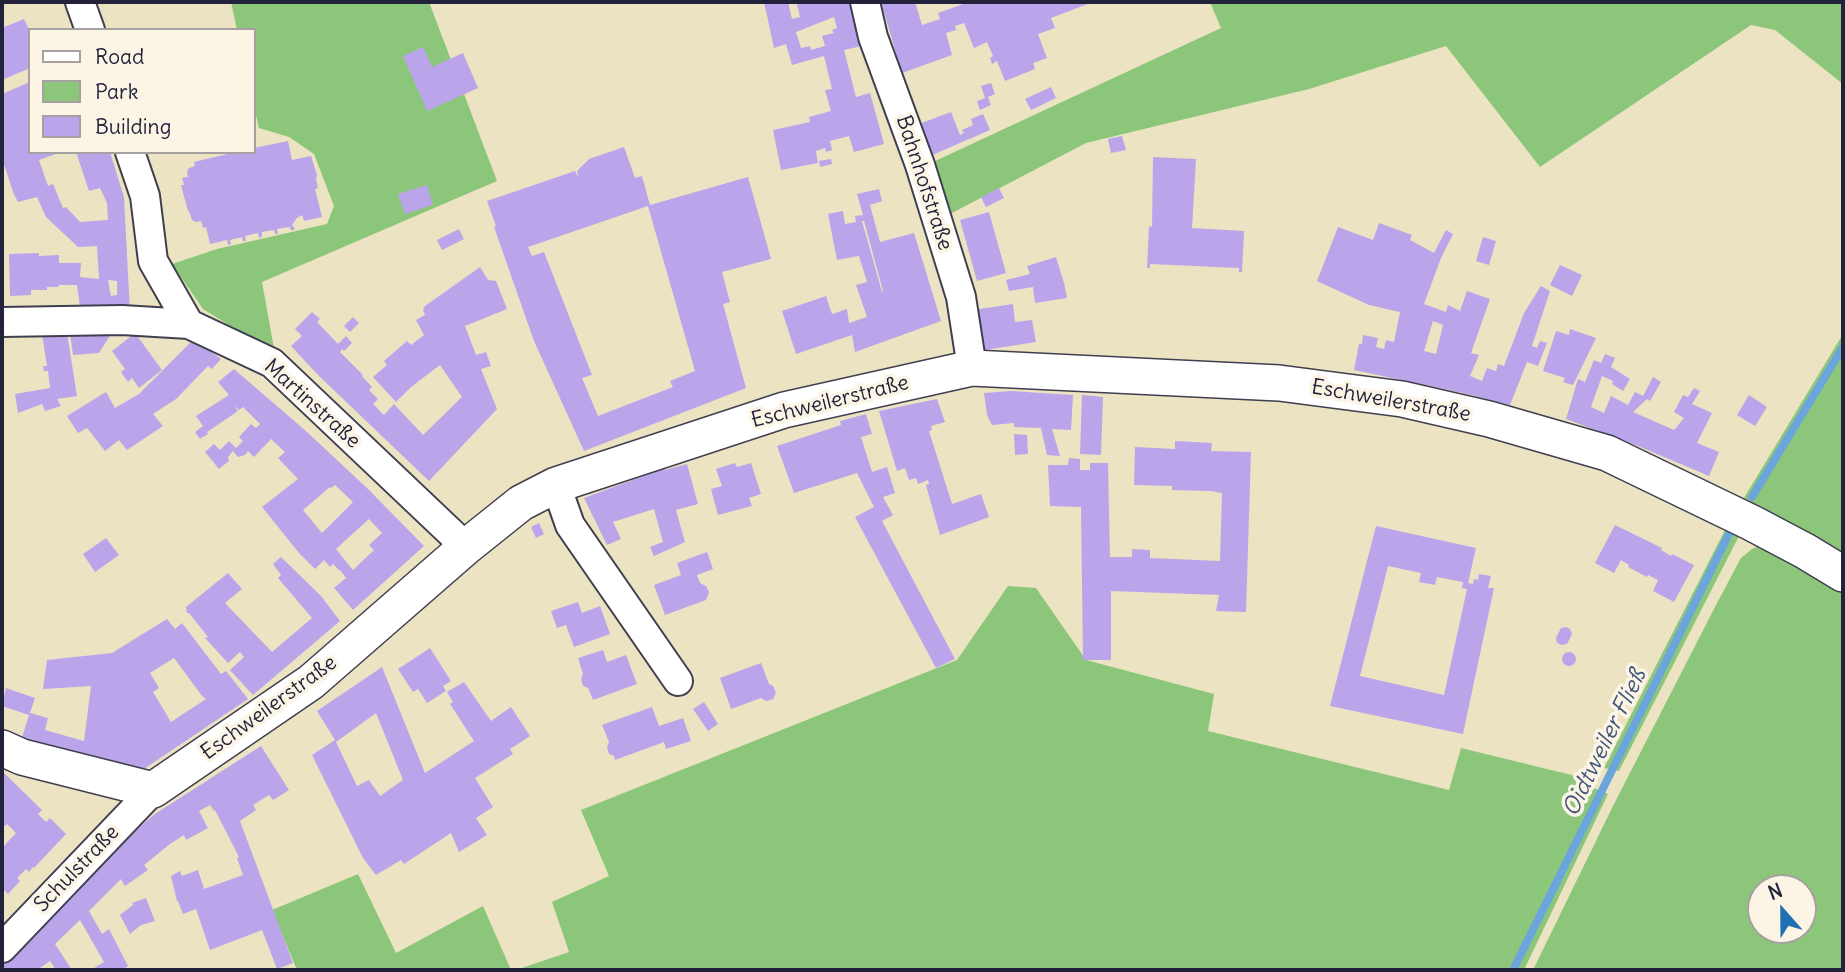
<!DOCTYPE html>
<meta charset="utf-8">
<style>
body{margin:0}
#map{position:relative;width:1845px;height:972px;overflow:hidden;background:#ece3c2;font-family:Delius,sans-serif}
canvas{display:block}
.frame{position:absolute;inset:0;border:4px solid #22223b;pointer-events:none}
.legend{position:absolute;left:28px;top:28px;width:228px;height:126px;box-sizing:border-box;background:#fcf5e5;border:2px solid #a5a1a1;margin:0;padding:9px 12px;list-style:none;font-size:21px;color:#22223b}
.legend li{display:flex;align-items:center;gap:14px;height:35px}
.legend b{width:35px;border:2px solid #a5a1a1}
.north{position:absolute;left:1747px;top:874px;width:70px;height:70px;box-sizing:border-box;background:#fcf5e5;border:2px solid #a5a1a1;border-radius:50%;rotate:339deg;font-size:19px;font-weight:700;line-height:28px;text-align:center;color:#22223b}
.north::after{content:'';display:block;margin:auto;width:24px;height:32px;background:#1f6fb2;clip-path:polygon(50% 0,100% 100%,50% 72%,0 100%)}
</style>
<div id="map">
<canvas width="1845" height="972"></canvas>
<div class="frame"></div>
<ul class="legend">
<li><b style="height:9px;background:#fff"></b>Road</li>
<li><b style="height:19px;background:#8cc67a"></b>Park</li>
<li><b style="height:19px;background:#baa5eb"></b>Building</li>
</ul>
<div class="north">N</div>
</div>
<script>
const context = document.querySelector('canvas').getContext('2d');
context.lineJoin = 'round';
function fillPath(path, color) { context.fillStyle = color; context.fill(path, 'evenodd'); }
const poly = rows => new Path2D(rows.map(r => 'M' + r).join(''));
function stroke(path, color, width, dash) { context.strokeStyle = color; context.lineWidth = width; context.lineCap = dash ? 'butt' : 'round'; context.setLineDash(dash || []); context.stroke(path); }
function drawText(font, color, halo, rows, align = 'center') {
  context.font = font + ' Delius,sans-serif'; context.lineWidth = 7; context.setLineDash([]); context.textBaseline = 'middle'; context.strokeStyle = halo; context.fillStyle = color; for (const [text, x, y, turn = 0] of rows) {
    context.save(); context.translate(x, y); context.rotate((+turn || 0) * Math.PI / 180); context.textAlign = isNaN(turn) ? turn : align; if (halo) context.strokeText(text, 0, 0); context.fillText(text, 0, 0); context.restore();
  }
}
const green = poly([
 [231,2,429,2,497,181,262,282,275,354,203,309,172,264,217,249,327,224,334,206,314,154,289,137,259,128,254,107,254,30,237,30],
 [1210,2,1843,2,1843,84,1775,30,1751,25,1540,167,1446,46,1309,89,1086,143,950,214,933,162,1221,28],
 [1843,334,1843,554,1744,498],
 [1727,526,1740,534,1619,771,1604,768],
 [1759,546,1789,558,1843,593,1843,970,1533,970,1613,806,1716,605,1741,558,1752,549],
 [1761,888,1803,888,1803,930,1761,930],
 [1008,586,1036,588,1086,660,1214,694,1208,731,1449,790,1461,748,1592,780,1589,786,1608,794,1524,970,516,970,569,952,552,902,609,876,581,810,957,660],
 [358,874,396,953,483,906,511,970,297,970,272,910]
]);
const stream = poly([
 [1752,497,1843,347],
 [1513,970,1730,532]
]);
const building = poly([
 [764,2,788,2,792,19,800,17,797,4,805,2,854,2,862,46,844,50,856,97,870,93,884,144,854,152,849,136,830,141,832,150,826,152,825,148,816,151,818,163,781,170,773,130,810,122,809,117,831,111,825,90,832,89,824,56,792,65,786,44,774,48],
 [834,17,837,28,832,30,834,33,822,36,825,46,811,50,810,46,801,48,796,32],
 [881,2,915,2,922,25,940,19,938,13,969,2,1093,2,1051,18,1055,28,1038,34,1047,58,1033,63,1035,69,1005,81,997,61,992,64,990,58,993,56,987,42,974,48,964,23,955,26,956,30,946,33,952,55,902,73],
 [24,19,30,32,30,68,2,80,2,28],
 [423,47,432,67,463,53,478,88,427,111,403,56],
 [30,82,30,152,61,152,39,160,48,186,53,184,63,208,66,207,80,222,108,220,107,203,100,188,89,191,76,152,110,152,124,197,130,312,81,314,77,285,59,285,58,287,47,287,47,290,31,290,31,295,10,296,9,254,39,253,39,256,59,255,59,263,81,263,80,277,99,279,97,246,78,247,46,217,37,197,18,202,13,192,2,158,2,94],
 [108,280,117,281,117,295,111,296],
 [991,83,995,94,988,97,991,105,980,110,977,101,985,98,981,86],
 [1051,87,1056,98,1031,110,1025,99],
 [951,112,960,135,964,133,962,130,973,125,971,119,983,114,990,130,930,156,919,124],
 [1122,136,1126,150,1111,153,1108,139],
 [288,141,292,160,311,156,317,175,316,179,318,188,315,189,322,217,304,221,302,215,297,218,292,225,295,229,292,231,289,227,277,229,278,234,275,234,274,230,262,232,262,237,259,238,258,233,245,236,246,241,243,241,242,237,230,240,231,244,228,245,227,240,210,244,206,227,203,228,201,221,196,222,192,220,189,211,188,211,181,185,184,185,182,178,188,177,187,172,189,168,195,166,194,162,236,152,254,152,254,148],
 [624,147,635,178,642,176,650,205,748,177,771,259,722,272,730,302,723,304,746,388,584,451,534,341,494,227,496,226,487,201,575,171,579,178,577,171,589,159],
 [648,206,695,371,670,381,673,387,598,416,582,378,592,375,544,252,532,256,528,247],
 [1153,157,1196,159,1192,228,1244,231,1242,272,1239,272,1239,268,1150,264,1150,268,1147,268,1149,226,1152,227],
 [831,159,832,164,820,167,819,161],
 [427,185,433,205,405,214,398,194],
 [999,188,1004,198,986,207,981,197],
 [879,189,882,201,870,205,880,242,914,233,941,321,855,352,852,335,796,354,782,311,826,296,832,314,847,309,849,323,867,317,856,285,867,282,859,256,837,260,828,214,843,211,845,224,856,222,855,216,863,215,857,194],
 [862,221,864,221,883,291,882,292],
 [989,212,1006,273,977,281,960,220],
 [1379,223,1412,235,1410,240,1434,253,1446,230,1453,234,1441,258,1424,304,1446,312,1448,305,1460,311,1467,291,1490,299,1471,353,1479,355,1470,376,1482,381,1487,368,1496,371,1498,364,1504,366,1524,313,1541,286,1550,291,1532,346,1537,348,1540,341,1547,343,1538,366,1527,362,1510,405,1463,393,1354,370,1359,344,1362,344,1363,335,1378,338,1376,347,1384,349,1386,340,1394,342,1400,312,1369,305,1317,281,1338,227,1373,240],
 [1433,321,1443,325,1436,354,1424,351],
 [459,229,464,239,442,250,437,240],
 [1483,237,1496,241,1489,265,1476,261],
 [1056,257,1064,283,1067,298,1035,303,1033,287,1009,291,1006,280,1030,274,1027,266],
 [1560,265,1582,275,1572,296,1550,285],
 [480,267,488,280,496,281,507,309,465,326,476,355,486,352,491,366,481,369,497,409,429,481,319,376,291,346,302,336,295,329,312,312,320,319,317,322,338,344,346,336,352,343,344,351,342,349,340,352,363,375,362,376,372,387,369,390,378,399,373,404,384,415,394,404,423,435,462,397,440,365,411,387,396,402,373,377,387,365,384,361,407,341,411,345,424,335,416,320,425,315,423,310,425,306],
 [1013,304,1015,322,1032,320,1036,342,979,351,973,310],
 [353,317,359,323,350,332,344,326],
 [1570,329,1596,338,1573,385,1563,382,1565,378,1543,371,1556,331,1569,335],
 [113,331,99,353,73,355,70,333],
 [67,333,77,396,57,399,61,406,45,411,42,404,18,413,15,394,50,388,48,371,44,371,43,366,47,366,42,334],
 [135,333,162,370,139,388,132,378,128,382,121,372,125,369,112,351],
 [194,339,221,359,212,369,208,366,176,399,153,414,163,426,127,450,119,440,105,451,87,428,78,433,67,416,106,392,115,408,139,394],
 [1605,354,1615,358,1611,367,1630,379,1623,391,1612,384,1613,381,1602,376,1591,407,1604,413,1611,396,1628,405,1635,392,1643,396,1653,377,1661,382,1650,401,1647,399,1633,412,1674,430,1684,418,1674,412,1683,395,1688,397,1694,388,1700,391,1692,404,1712,413,1697,443,1719,452,1709,476,1638,446,1566,419,1578,379,1585,382,1594,360,1601,363],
 [234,369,307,432,368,489,424,546,353,610,334,588,346,578,340,570,339,570,333,564,330,567,324,560,315,569,299,553,262,507,298,479,278,458,285,452,271,439,254,457,248,451,245,455,238,457,233,451,228,457,229,461,219,469,205,452,214,444,220,450,229,441,236,448,243,441,239,437,251,424,256,428,260,424,243,407,239,410,234,406,238,411,207,432,208,434,200,439,195,432,203,426,196,416,229,395,218,382],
 [335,485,353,502,322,533,303,510,330,487,331,488],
 [369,519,382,533,369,545,374,550,353,570,336,549],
 [1011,391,1073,395,1071,430,1052,429,1060,456,1047,455,1041,428,1014,427,1014,423,992,425,987,415,984,393],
 [1082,395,1103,397,1101,455,1080,454],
 [1749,395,1767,407,1755,426,1737,415],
 [937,399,945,422,931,426,932,430,929,431,952,504,981,494,989,517,940,535,926,485,929,484,928,480,918,484,916,478,909,480,905,468,897,471,879,411],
 [866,414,872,434,861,437,872,472,887,467,895,493,883,497,893,515,882,521,955,659,936,668,855,517,874,507,857,473,794,493,777,446,841,425,840,421],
 [1014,434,1027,435,1028,454,1015,455],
 [1175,441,1212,443,1211,451,1251,452,1246,612,1216,611,1219,595,1111,591,1111,660,1083,660,1081,507,1050,506,1048,465,1068,465,1069,458,1080,459,1080,470,1090,470,1090,463,1108,463,1110,557,1132,557,1132,549,1150,550,1150,558,1220,561,1222,493,1210,491,1172,490,1172,486,1134,485,1135,447,1175,449],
 [735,463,737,467,751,463,761,494,749,498,752,506,718,515,711,489,722,486,716,469],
 [687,464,698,504,676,510,685,542,654,556,650,547,663,542,654,509,613,522,621,539,607,545,584,498,665,468,665,470],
 [539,523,544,534,536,538,531,527],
 [1615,525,1662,548,1661,550,1671,556,1672,554,1694,565,1674,602,1653,591,1658,580,1648,575,1647,577,1628,567,1629,565,1621,560,1614,573,1595,563],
 [1376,526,1476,548,1468,583,1473,584,1474,579,1478,580,1479,574,1491,576,1488,588,1494,588,1463,734,1330,706],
 [1388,566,1421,573,1419,582,1435,585,1437,577,1463,582,1462,588,1467,589,1444,695,1360,676],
 [106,538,119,555,95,572,83,554],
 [707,552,713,569,697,575,700,583,706,586,709,592,706,600,665,615,654,585,681,575,677,563],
 [281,557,321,596,340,621,253,695,230,670,244,657,240,652,228,663,205,638,208,637,189,613,187,613,186,607,228,573,242,589,225,603,272,652,312,618,278,578,281,575,273,564],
 [578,602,582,613,600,606,610,634,574,647,566,625,557,628,551,611],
 [167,619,175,629,182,623,221,674,226,671,248,699,138,773,20,744,29,715,2,706,6,688,35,698,30,713,48,718,45,730,84,741,91,686,43,689,47,660,112,653],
 [174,658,202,696,206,699,171,722,153,692,159,688,150,673],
 [1566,627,1570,629,1572,634,1567,644,1562,645,1557,643,1556,638,1561,628],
 [430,648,451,681,443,686,446,691,427,703,418,689,413,692,398,669],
 [603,650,607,662,626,655,637,684,593,700,588,688,583,686,581,679,583,674,578,658],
 '1562 659a7 7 0 1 1 14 0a7 7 0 1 1-14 0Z',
 [761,663,769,684,773,686,776,693,773,699,766,701,761,698,731,709,720,678],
 [382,667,425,773,474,741,450,704,453,702,447,692,464,682,491,721,511,707,530,736,510,749,513,754,475,778,493,807,476,818,487,835,459,852,451,833,404,864,401,860,376,875,363,858,312,755,335,740,317,711],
 [376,713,403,780,380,796,369,780,357,786,336,742],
 [704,702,718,724,708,731,693,709],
 [652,707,659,726,683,718,691,741,666,749,664,742,615,760,614,756,609,754,607,747,609,742,602,725],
 [261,746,289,790,273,800,269,795,253,805,256,810,240,821,293,963,277,969,262,930,210,950,196,909,183,914,178,901,177,901,171,876,180,871,182,876,198,870,204,889,243,875,237,858,239,857,215,810,214,811,210,805,199,811,208,828,186,840,184,835,170,844,144,865,148,870,125,886,121,879,89,911,102,934,109,929,128,966,123,970,91,970,104,962,80,920,55,944,72,970,56,970,50,961,37,970,2,970,2,962,105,855,155,814],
 [2,771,42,810,38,814,46,822,50,818,66,834,34,868,33,867,29,872,26,869,17,878,20,881,8,894,2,888,2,848,16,833,7,824,5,826,2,823],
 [146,898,155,921,141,925,130,934,120,915,133,905,132,903]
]);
const minor = poly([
 [80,2,90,30],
 [865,2,873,37,920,165,961,297,972,368],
 [130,152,145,196,153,261,189,324],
 [2,322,122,320,189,324,272,363,466,547],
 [556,485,570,525,678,681],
 [2,948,153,790]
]);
const tertiary = poly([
 [2,748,22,757,153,790,311,682,466,547,521,503,556,485,784,410,972,368,1279,383,1402,399,1489,419,1607,453,1752,523,1805,551,1843,574]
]);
const streetNames = [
 ["Bahnhofstraße",924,183,72],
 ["Eschweilerstraße",1391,401,10],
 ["Eschweilerstraße",830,402,-14],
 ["Martinstraße",312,404,42],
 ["Eschweilerstraße",269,708,-36],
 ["Schulstraße",77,869,-46]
];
const waterNames = [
 ["Oidtweiler Fließ",1605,743,-64]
];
fillPath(green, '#8cc67a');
stroke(stream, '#6ca5db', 8);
fillPath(building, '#baa5eb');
stroke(minor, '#403f4f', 32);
stroke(tertiary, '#403f4f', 38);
stroke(minor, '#fff', 28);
stroke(tertiary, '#fff', 35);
drawText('21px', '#22223b', '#fcf5e5', streetNames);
drawText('italic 23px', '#40567b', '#fcf5e5', waterNames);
</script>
